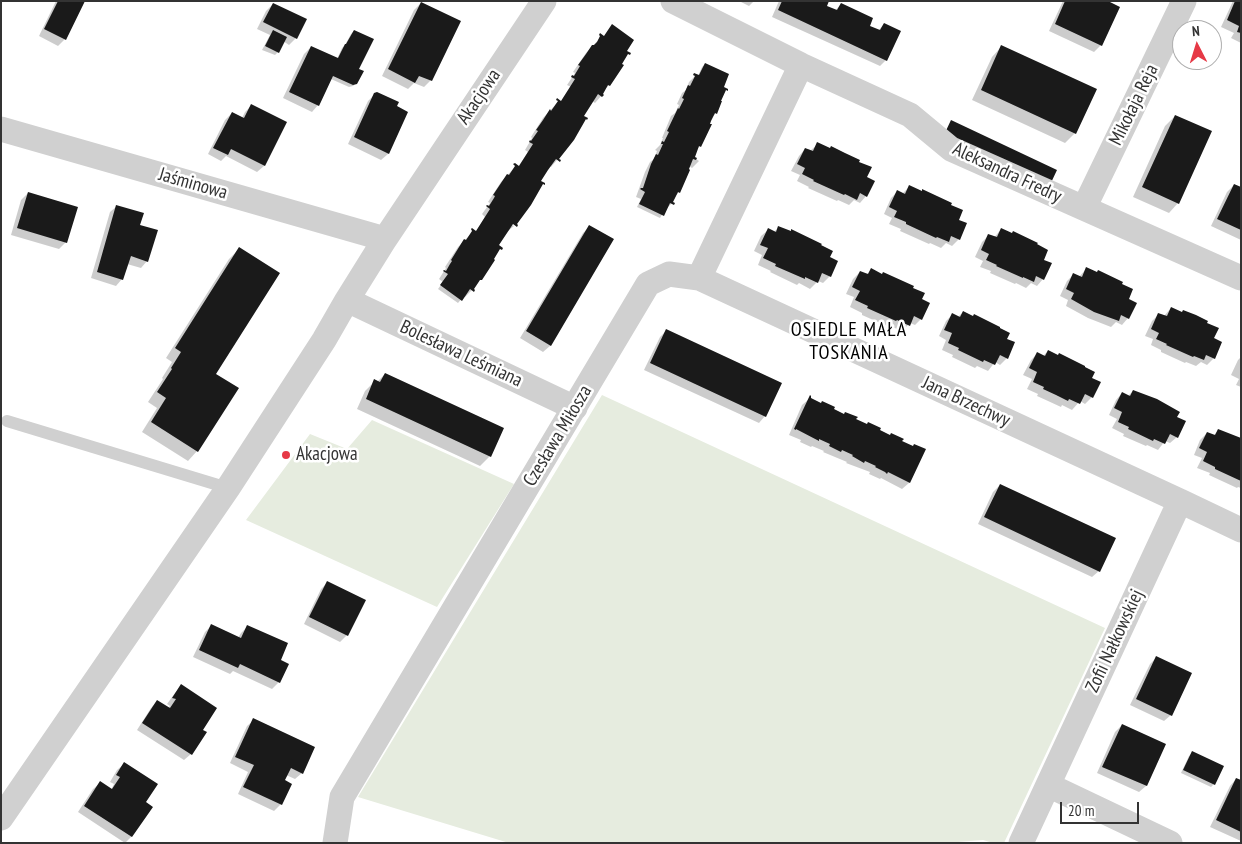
<!DOCTYPE html>
<meta charset="utf-8">
<style>
body{margin:0}
#map{position:relative;width:1242px;height:844px;overflow:hidden;background:#fff;font-family:"PT Sans Narrow",sans-serif}
canvas{display:block}
.frame{position:absolute;inset:0;border:2px solid #333;pointer-events:none}
.north{position:absolute;left:1172px;top:20px;width:50px;height:50px;box-sizing:border-box;background:#fff;border:1px solid #adadad;border-radius:50%;rotate:355deg;font-size:14px;font-weight:700;line-height:20px;text-align:center;color:#333}
.north::after{content:'';display:block;margin:auto;width:18px;height:22px;background:#e63946;clip-path:polygon(50% 0,100% 100%,50% 72%,0 100%)}
.scale{position:absolute;left:1060px;top:802px;width:79px;height:22px;box-sizing:border-box;border:2px solid #333;border-top:0;padding-left:6px;font-size:15px;line-height:18px;white-space:nowrap;color:#333;-webkit-text-stroke:4px #fff;paint-order:stroke}
</style>
<div id="map">
<canvas width="1242" height="844"></canvas>
<div class="frame"></div>
<div class="north">N</div>
<div class="scale">20 m</div>
</div>
<script>
const context = document.querySelector('canvas').getContext('2d');
context.lineJoin = 'round';
function fillPath(path, color) { context.fillStyle = color; context.fill(path, 'evenodd'); }
const poly = rows => new Path2D(rows.map(r => 'M' + r).join(''));
function stroke(path, color, width, dash) { context.strokeStyle = color; context.lineWidth = width; context.lineCap = dash ? 'butt' : 'round'; context.setLineDash(dash || []); context.stroke(path); }
function drawText(font, color, halo, rows, align = 'center') {
  context.font = font + ' "PT Sans Narrow",sans-serif'; context.lineWidth = 5; context.setLineDash([]); context.textBaseline = 'middle'; context.strokeStyle = halo; context.fillStyle = color; for (const [text, x, y, turn = 0] of rows) {
    context.save(); context.translate(x, y); context.rotate((+turn || 0) * Math.PI / 180); context.textAlign = isNaN(turn) ? turn : align; if (halo) context.strokeText(text, 0, 0); context.fillText(text, 0, 0); context.restore();
  }
}
const green = poly([
 [602,395,1105,628,1004,843,993,843,983,840,946,843,509,843,358,797],
 [372,420,514,484,437,607,246,520,310,434,347,449]
]);
const shadow = poly([
 [56,1,84,1,65,39,58,46,39,36],
 [739,1,754,1,749,6],
 [779,1,827,1,825,6,835,11,841,4,868,26,878,31,884,24,886,60,880,66,772,17],
 [1063,1,1105,1,1118,8,1101,45,1094,52,1049,31],
 [1233,1,1241,1,1241,43,1231,38,1234,33,1221,27],
 [421,3,459,22,430,81,424,87,414,83,408,89,382,76,414,10],
 [273,4,296,38,289,45,283,41,278,52,275,55,262,50,270,35,257,29,266,11],
 [354,31,358,69,356,83,353,86,349,87,331,79,318,105,312,112,283,98,304,54,311,47,337,59,342,48,345,45,351,34],
 [602,36,609,85,604,90,602,95,595,103,592,101,583,115,573,139,557,160,551,167,550,166,512,222,512,225,514,226,508,231,507,231,472,290,465,297,464,296,458,303,438,289,443,282,439,279,446,268,445,267,458,247,474,231,476,232,485,217,482,214,490,203,488,202,501,182,516,166,518,167,528,152,525,150,532,138,531,137,543,118,559,101,561,102,571,87,567,85,575,73,573,72,586,53],
 [1001,47,1075,133,1065,143,972,100,992,57],
 [705,64,716,113,712,117,700,146,696,150,693,157,699,161,692,168,689,166,679,192,674,197,671,204,665,210,660,218,637,207,641,199,636,197,645,172,650,162,654,159,657,151,655,150,660,145,663,138,662,138,671,116,675,113,679,105,677,104,682,93,686,90,689,82,696,75,698,76,702,67],
 [375,94,407,112,388,154,381,160,348,144,368,101],
 [251,106,286,123,264,166,257,172,226,156,221,161,208,154,225,120,232,113,242,118,245,112],
 [1175,116,1178,203,1169,213,1133,197,1165,126],
 [818,144,866,178,866,196,860,203,854,200,849,205,838,200,837,201,808,188,809,187,797,181,800,175,791,171,799,156,805,149,811,150],
 [1234,185,1241,188,1241,240,1211,226,1227,192],
 [909,187,958,220,959,239,952,246,946,243,941,248,930,243,929,244,900,231,901,229,889,224,892,218,884,214,891,198,897,192,903,193],
 [28,193,66,242,59,249,11,235,21,200],
 [117,206,138,226,147,261,141,268,127,264,122,279,116,286,91,278,110,212],
 [589,227,612,240,550,346,543,352,520,338,583,233],
 [779,227,828,258,830,276,823,283,818,281,810,289,799,283,797,285,770,272,771,271,758,265,762,255,754,251,761,236,768,230,774,232],
 [1001,229,1012,234,1042,260,1043,279,1037,286,1031,283,1026,288,1016,283,1015,284,990,273,991,271,980,267,983,261,975,257,982,242,989,235,994,238],
 [239,249,197,451,188,461,142,432,157,408,148,402,163,379,162,378,172,362,166,358,229,259],
 [1086,269,1097,273,1127,300,1128,318,1122,325,1116,322,1111,327,1088,318,1066,306,1068,300,1060,296,1067,281,1074,274,1079,277],
 [871,270,921,319,915,325,910,323,902,331,890,326,889,327,862,315,862,313,850,307,854,297,846,294,853,279,860,272,866,275],
 [1171,308,1206,324,1213,339,1214,358,1207,365,1201,362,1196,366,1186,362,1185,363,1161,352,1161,350,1151,345,1153,339,1145,336,1152,321,1159,314,1164,316],
 [963,312,1006,339,1007,358,1000,365,995,362,988,371,977,366,975,368,952,357,953,355,942,350,946,340,939,336,946,321,952,315,958,317],
 [666,331,765,416,759,423,644,370,660,337],
 [1048,351,1091,379,1092,397,1085,404,1080,401,1072,410,1062,405,1061,407,1048,401,1037,396,1038,394,1027,389,1032,379,1023,375,1031,360,1037,354,1043,356],
 [1241,357,1241,387,1236,385,1239,379,1231,375,1238,360],
 [385,374,490,456,480,466,357,409,365,391,375,381,377,382],
 [1133,391,1176,418,1177,437,1170,443,1165,441,1158,450,1147,445,1146,446,1123,436,1124,434,1112,428,1117,419,1109,415,1116,400,1122,393,1128,396],
 [809,399,901,442,924,450,909,483,902,489,881,478,880,479,869,474,870,472,846,463,847,462,823,452,824,451,812,446,811,447,800,442,801,440,789,435,802,405],
 [1218,431,1241,439,1241,488,1238,487,1237,488,1209,475,1210,473,1197,468,1202,458,1194,455,1200,440,1207,433,1213,436],
 [1000,485,1099,571,1092,577,978,524,993,492],
 [327,583,347,635,340,642,304,624,321,589],
 [211,626,238,638,241,633,248,626,279,660,279,682,272,689,233,671,230,674,193,657,205,632],
 [1157,657,1171,715,1164,721,1130,705,1150,664],
 [181,686,201,730,191,754,184,760,137,730,151,708,157,701,168,708,170,706,167,704,175,693],
 [254,720,302,773,295,779,286,775,283,781,281,804,274,811,238,794,248,772,230,763,247,726],
 [1122,725,1164,744,1146,786,1139,792,1097,773,1115,732],
 [1192,753,1214,784,1211,787,1181,773,1189,756],
 [124,764,144,803,132,836,125,843,78,812,93,789,100,783,111,790,114,784,110,782,117,770],
 [1236,779,1241,781,1241,841,1210,827,1230,786]
]);
const building = poly([
 [58,1,85,1,66,40,44,29],
 [782,1,829,1,827,6,837,10,841,3,873,18,870,26,880,30,884,23,901,31,887,61,778,10],
 [1065,1,1108,1,1120,7,1102,46,1055,24],
 [1235,1,1241,1,1241,33,1237,32,1239,26,1227,20],
 [421,2,461,21,432,81,419,76,415,83,388,69],
 [273,3,307,19,297,39,263,22],
 [612,24,634,40,627,51,631,53,630,55,628,54,622,64,624,65,610,86,608,85,603,94,604,95,602,97,598,94,584,116,588,118,587,120,586,119,574,140,559,159,561,160,560,162,556,159,548,170,541,181,545,183,545,185,543,184,531,205,517,224,518,225,517,227,513,224,499,245,503,248,502,250,500,249,494,259,495,260,482,280,480,280,474,289,475,290,474,292,470,289,462,301,440,285,448,274,443,271,444,270,446,271,450,264,452,261,451,260,464,239,466,240,472,231,471,229,472,228,476,231,490,209,486,206,487,205,489,206,494,198,495,196,493,195,507,174,509,175,515,166,513,164,515,163,519,166,533,144,529,142,530,140,531,141,538,131,536,130,543,120,550,109,551,111,558,101,556,100,557,98,561,101,575,79,571,77,572,75,574,76,580,66,578,65,586,54,592,45,594,45,597,42,600,36,599,35,600,33,604,36],
 [273,30,287,37,279,53,265,46],
 [354,30,374,39,359,69,364,71,357,84,353,85,333,76,319,106,289,92,311,46,338,58,345,44,346,44],
 [1001,45,1097,89,1076,134,981,90],
 [705,63,729,74,724,87,728,89,728,91,726,90,721,101,722,101,717,114,715,113,711,121,710,124,712,124,701,147,699,146,695,157,697,158,696,160,693,159,689,169,690,170,680,193,678,192,673,202,675,203,674,205,670,203,664,216,639,204,645,192,640,189,641,188,643,188,651,164,656,154,658,155,663,144,661,144,662,141,664,142,669,132,667,131,678,108,679,109,684,99,682,98,683,96,688,85,690,86,695,76,693,75,694,73,699,75],
 [377,92,399,102,397,106,408,112,389,154,354,137,374,93],
 [251,104,287,122,265,166,231,149,228,155,213,148,232,112,244,118],
 [1175,115,1212,131,1179,204,1142,187],
 [951,120,1057,170,1049,187,943,137],
 [817,142,830,148,831,146,845,153,860,160,859,162,872,167,867,177,875,181,867,197,860,193,857,200,845,194,844,195,813,181,814,180,802,174,805,168,797,164,805,148,813,151],
 [1234,184,1241,187,1241,230,1217,219],
 [909,185,922,191,922,189,952,203,951,205,963,210,959,220,967,223,960,240,951,236,949,242,937,237,936,238,906,224,906,222,894,217,897,211,889,207,897,190,905,194],
 [28,192,78,207,67,243,17,228],
 [116,205,144,213,140,225,158,230,148,262,131,256,123,280,97,272],
 [589,225,614,239,551,346,526,331],
 [778,226,791,231,791,229,822,244,821,245,833,251,830,257,838,261,831,277,822,273,818,283,805,277,805,279,775,266,776,264,763,258,768,248,760,245,768,228,776,232],
 [1001,228,1012,233,1013,231,1038,243,1037,244,1048,250,1044,260,1052,263,1044,280,1036,276,1034,282,1023,277,1023,278,996,266,997,265,986,260,989,254,981,250,988,234,997,237],
 [239,247,280,273,216,374,239,388,198,452,151,422,166,398,157,392,172,369,171,368,181,352,175,348],
 [1086,267,1097,272,1098,270,1123,282,1122,284,1133,289,1129,299,1137,303,1129,319,1121,315,1119,321,1094,312,1071,299,1074,293,1066,289,1073,273,1082,277],
 [871,268,882,274,883,272,914,286,913,288,925,293,922,299,930,303,922,320,914,316,910,326,897,320,896,321,867,308,868,306,855,300,860,291,852,287,860,271,868,274],
 [1171,307,1182,312,1183,310,1196,315,1208,321,1207,323,1219,328,1214,338,1222,342,1215,359,1206,355,1204,360,1194,356,1193,357,1166,345,1167,344,1156,339,1159,333,1151,329,1158,313,1167,316],
 [963,311,973,316,974,314,1000,327,1000,328,1010,333,1007,339,1015,342,1008,359,1000,355,995,365,984,360,983,362,958,350,959,348,948,343,952,333,944,330,952,313,960,317],
 [666,329,782,383,766,417,650,363],
 [1048,350,1058,355,1059,353,1085,366,1085,367,1095,372,1092,378,1101,382,1093,398,1085,394,1080,404,1069,399,1068,401,1056,395,1043,389,1044,387,1033,382,1037,372,1029,368,1037,352,1045,356],
 [385,373,504,428,491,457,366,399,374,379,380,382],
 [1133,390,1157,399,1180,412,1177,417,1186,421,1178,438,1170,434,1165,444,1154,439,1153,441,1128,429,1129,427,1118,422,1122,412,1114,408,1122,392,1130,396],
 [810,395,811,396,811,398,821,403,822,401,833,406,835,407,834,409,844,414,845,412,858,417,856,419,867,424,868,422,881,428,880,430,890,435,891,433,902,438,904,439,902,441,913,446,914,444,926,449,910,483,888,472,887,474,885,472,875,467,876,466,865,461,864,463,852,456,853,455,842,450,841,452,829,446,830,444,819,439,819,441,796,429,796,430,794,429],
 [1218,429,1241,438,1241,481,1215,469,1215,467,1203,461,1207,452,1199,448,1207,432,1215,435],
 [1000,484,1116,538,1100,572,984,517],
 [327,581,366,600,348,636,309,617],
 [211,624,241,638,247,625,288,643,281,660,289,664,280,683,240,664,238,668,199,650],
 [1156,656,1192,673,1172,716,1136,699],
 [181,684,217,708,203,730,207,732,192,755,142,723,157,700,170,708,176,699,172,698],
 [253,718,315,747,303,774,291,768,285,780,292,784,282,805,243,787,254,765,235,757],
 [1122,724,1166,744,1147,786,1102,767],
 [1192,751,1224,766,1215,785,1183,770],
 [124,762,158,784,146,802,153,807,132,837,84,806,100,781,112,789,120,777,116,775],
 [1236,778,1241,780,1241,832,1216,820]
]);
const service = poly([
 [7,421,228,488]
]);
const minor = poly([
 [673,1,801,65,910,115,951,149,1241,278],
 [1,129,385,239],
 [1084,208,1184,1],
 [699,278,1180,501],
 [347,300,575,408],
 [1048,785,1170,843],
 [1,818,228,488,324,340,347,300,385,239,544,1],
 [335,843,342,797,648,284,669,274,699,278,801,65],
 [1021,843,1180,501,1241,530]
]);
const markers = [
 [286,455,5,"#e63946"]
];
const streetNames = [
 ["Akacjowa",479,97,-56],
 ["Mikołaja Reja",1134,105,-64],
 ["Aleksandra Fredry",1007,173,25],
 ["Jaśminowa",193,184,16],
 ["Bolesława Leśmiana",461,354,25],
 ["Jana Brzechwy",966,402,25],
 ["Czesława Miłosza",558,436,-59],
 ["Zofii Nałkowskiej",1115,641,-65]
];
const poiNames = [
 ["Akacjowa",296,455]
];
const neighbourhoodNames = [
 ["OSIEDLE MAŁA",849,330],
 ["TOSKANIA",849,353]
];
fillPath(green, '#e6ecdf');
fillPath(shadow, '#0003');
fillPath(building, '#1a1a1a');
stroke(service, '#d0d0d0', 12);
stroke(minor, '#d0d0d0', 25);
for (const [x, y, r, color] of markers) { const dot = new Path2D(); dot.arc(x, y, r, 0, 2 * Math.PI); context.fillStyle = color; context.fill(dot); stroke(dot, '#fff', 2); }
drawText('19px', '#333', '#fff', streetNames);
drawText('19px', '#333', '#fff', poiNames, 'left');
context.letterSpacing = '1px';
drawText('20px', '#000', '#fff', neighbourhoodNames);
context.letterSpacing = '0px';
</script>
